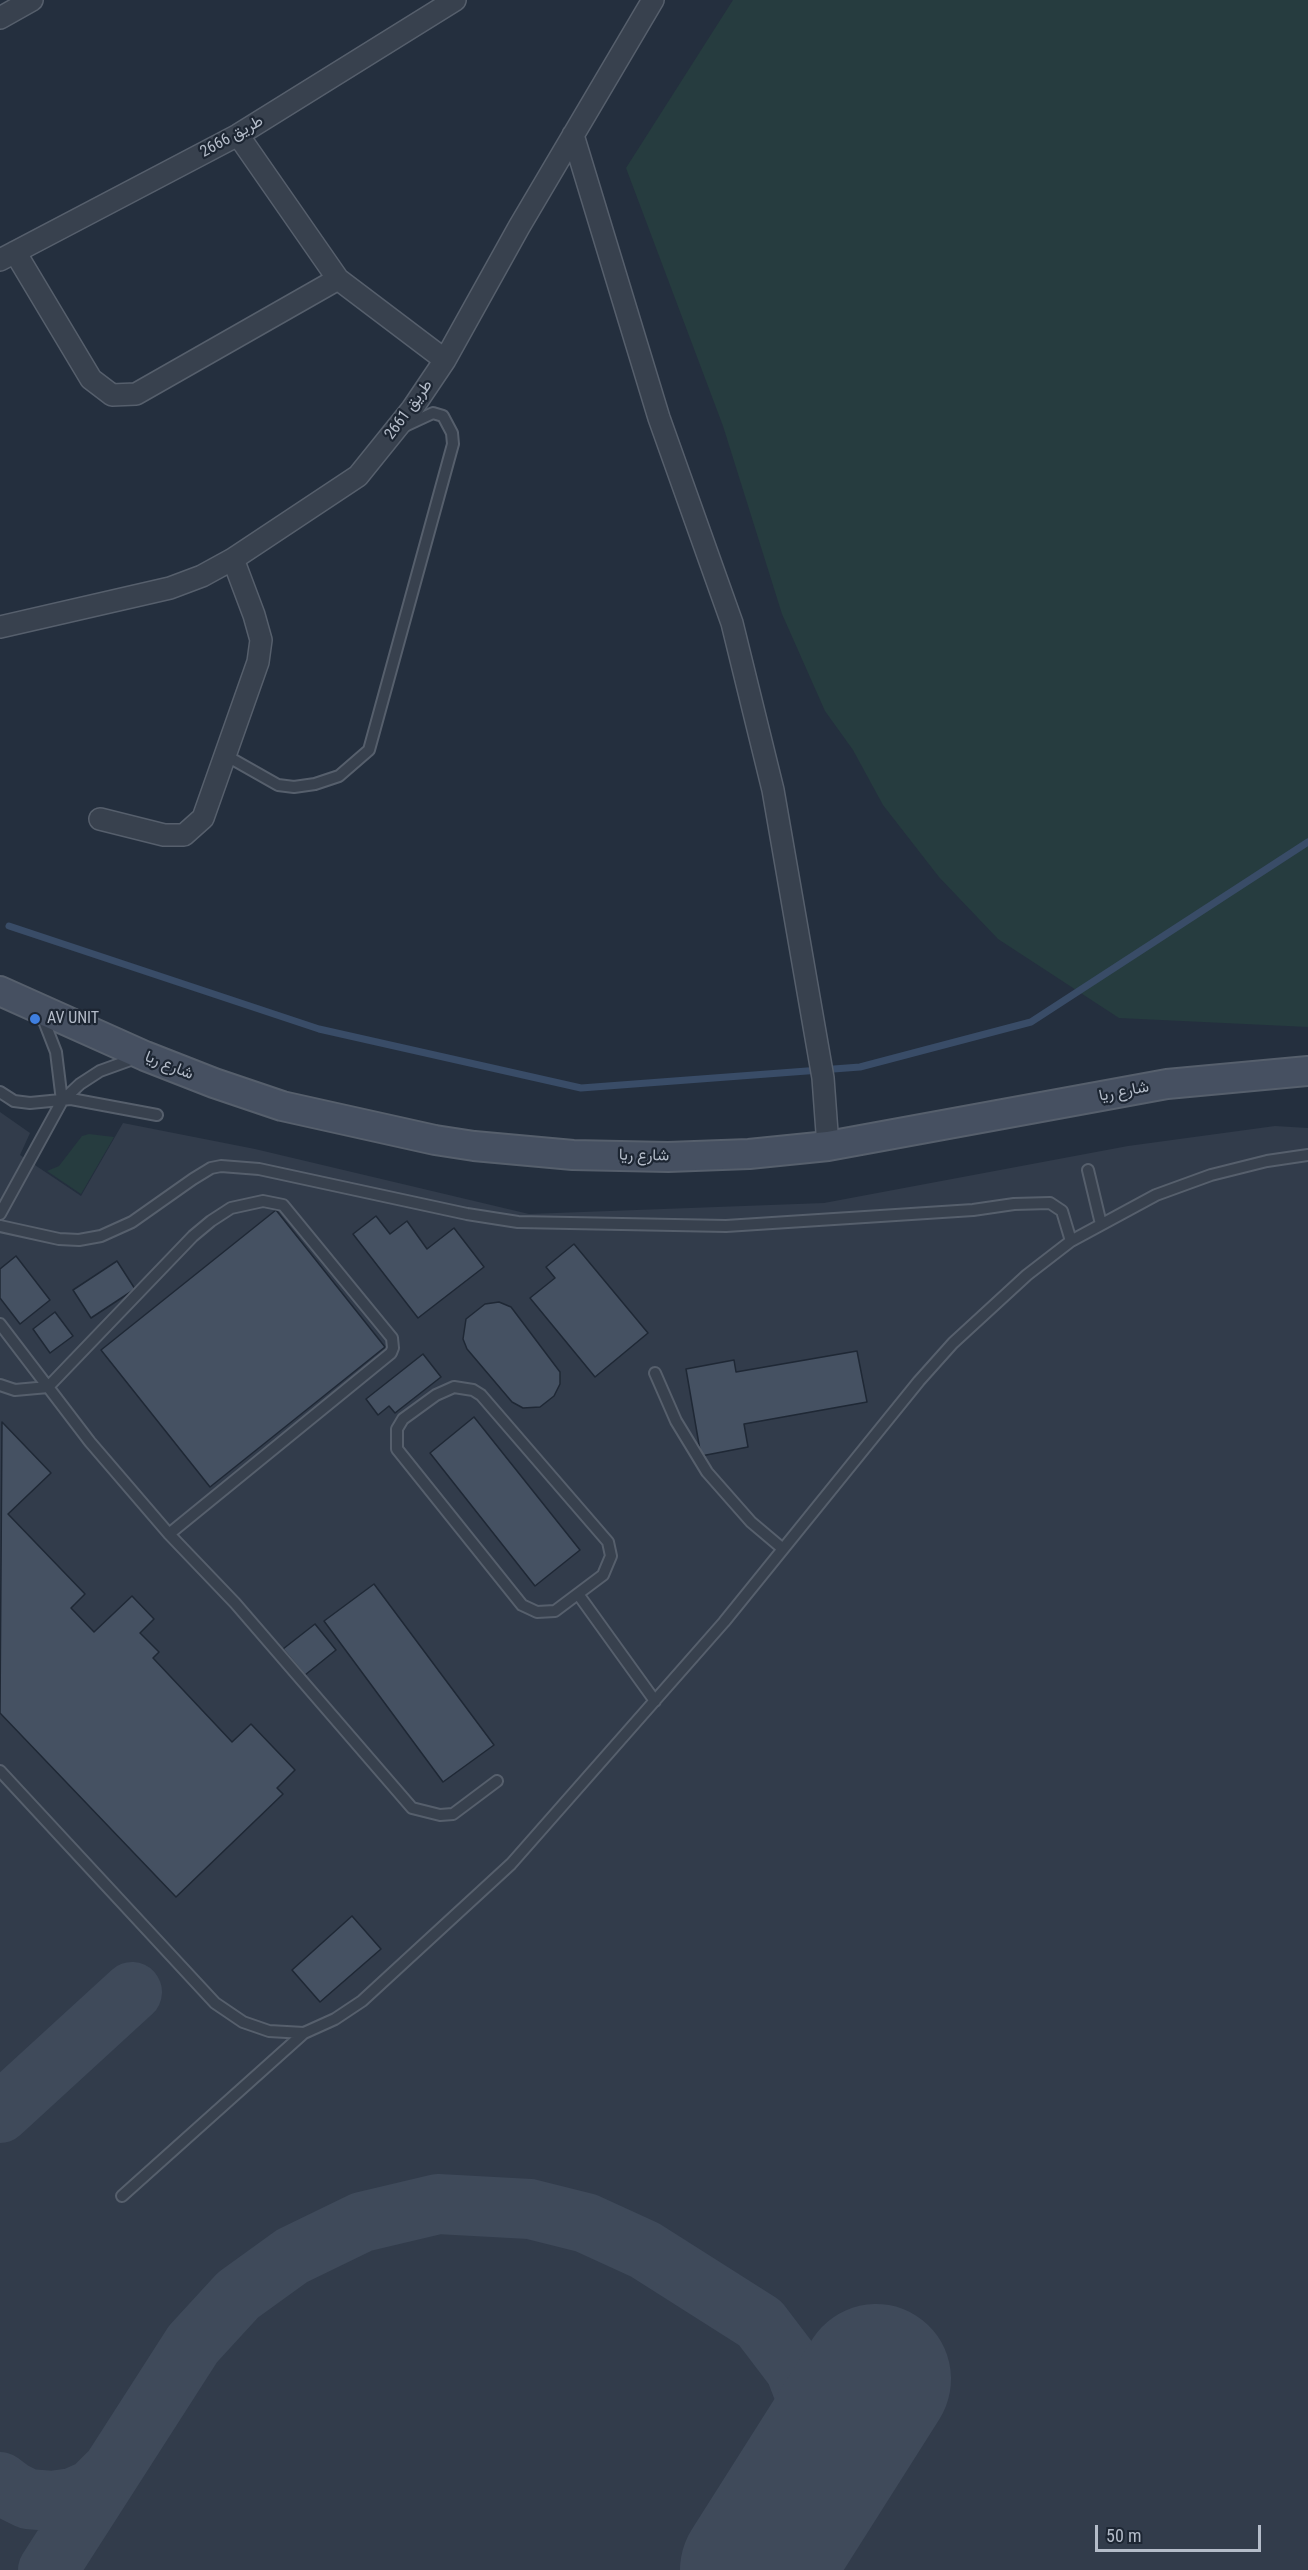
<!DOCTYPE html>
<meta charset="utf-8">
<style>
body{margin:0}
#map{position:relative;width:1308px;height:2570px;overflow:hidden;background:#242f3e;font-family:"Roboto Condensed",sans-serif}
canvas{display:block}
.scale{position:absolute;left:1095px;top:2525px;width:166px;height:27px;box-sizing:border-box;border:3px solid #b4bcc9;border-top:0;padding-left:8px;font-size:18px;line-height:21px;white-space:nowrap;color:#b4bcc9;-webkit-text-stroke:4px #1d2633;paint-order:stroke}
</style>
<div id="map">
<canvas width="1308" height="2570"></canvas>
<div class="scale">50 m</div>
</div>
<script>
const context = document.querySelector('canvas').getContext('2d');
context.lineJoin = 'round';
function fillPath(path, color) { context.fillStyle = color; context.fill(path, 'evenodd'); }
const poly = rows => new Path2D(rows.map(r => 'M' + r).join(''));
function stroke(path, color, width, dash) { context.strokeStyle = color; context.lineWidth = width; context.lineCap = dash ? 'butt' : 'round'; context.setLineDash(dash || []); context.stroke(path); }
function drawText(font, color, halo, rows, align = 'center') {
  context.font = font + ' "Roboto Condensed",Vazirmatn,sans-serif'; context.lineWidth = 4.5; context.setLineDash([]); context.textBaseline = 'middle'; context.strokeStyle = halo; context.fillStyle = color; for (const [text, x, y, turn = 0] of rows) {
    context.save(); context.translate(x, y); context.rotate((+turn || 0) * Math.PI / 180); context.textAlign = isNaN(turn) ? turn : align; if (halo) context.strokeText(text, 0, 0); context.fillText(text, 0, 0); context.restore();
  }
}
const airport = poly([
 [0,1112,30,1133,20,1155,81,1196,123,1123,255,1149,529,1214,824,1203,1128,1146,1275,1126,1308,1128,1308,2570,0,2570]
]);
const green = poly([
 [733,0,1308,0,1308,1027,1119,1018,998,939,939,877,883,805,853,750,825,711,782,614,723,426,626,168],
 [89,1134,114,1137,81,1194,47,1171,59,1166,82,1136]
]);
const stream = poly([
 [9,926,319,1029,581,1088,860,1067,1031,1022,1308,842]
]);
const taxiway = poly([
 [0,2113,132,1992],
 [0,2482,12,2491,28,2499,52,2501,73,2498,93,2489,109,2473],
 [48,2570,193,2344,238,2295,292,2256,362,2222,438,2204,530,2209,586,2223,645,2250,760,2323,795,2369,807,2400,807,2459,802,2496]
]);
const runway = poly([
 [755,2570,876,2379]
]);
const building = poly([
 [276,1210,385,1347,210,1487,101,1350,276,1210],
 [376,1216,390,1234,407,1221,427,1249,454,1228,484,1267,418,1318,353,1234,376,1216],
 [574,1244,648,1333,595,1377,530,1298,555,1278,546,1267,574,1244],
 [16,1256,50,1300,20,1324,0,1298,0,1269,16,1256],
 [117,1261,135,1289,91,1318,73,1290,117,1261],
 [499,1302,511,1307,560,1372,560,1384,554,1396,540,1407,523,1408,512,1402,467,1349,463,1339,466,1319,485,1304,499,1302],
 [55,1312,73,1336,50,1353,33,1329,55,1312],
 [857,1351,867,1402,744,1424,748,1447,701,1456,686,1369,734,1360,736,1372,857,1351],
 [423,1354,441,1377,395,1413,389,1406,378,1415,366,1399,423,1354],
 [474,1417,580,1550,535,1586,430,1453,474,1417],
 [2,1422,51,1473,8,1514,85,1594,71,1608,94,1632,132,1596,154,1619,140,1633,159,1652,153,1658,232,1742,251,1724,295,1770,277,1788,283,1794,176,1897,0,1713,2,1422],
 [374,1584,494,1745,443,1782,324,1621,374,1584],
 [315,1624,336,1650,305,1675,283,1649,315,1624],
 [352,1916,381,1949,320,2002,292,1970,352,1916]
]);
const service = poly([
 [225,755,278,785,294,787,315,784,339,776,369,750,453,444,452,433,443,416,433,413,405,426],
 [42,1016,56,1052,62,1101],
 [0,1092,14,1101,30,1103,71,1099,157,1115],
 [1088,1170,1101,1224],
 [0,1214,62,1101,80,1084,100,1071,136,1058],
 [0,1226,59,1239,79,1240,101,1236,132,1222,193,1179,211,1168,221,1166,259,1169,467,1214,518,1222,726,1226,973,1210,1014,1204,1050,1203,1062,1211,1071,1241],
 [0,1324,90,1442,169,1534,235,1603,412,1808,440,1815,453,1814,497,1781],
 [655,1373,676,1421,707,1472,751,1522,783,1549],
 [0,1385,15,1390,48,1387,193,1236,211,1221,231,1208,263,1201,283,1205,392,1338,393,1348,391,1353,169,1534],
 [454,1387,473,1390,481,1395,608,1542,611,1556,603,1575,555,1611,537,1612,522,1605,397,1449,397,1429,403,1419,436,1395,454,1387],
 [578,1594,655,1701],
 [0,1771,215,2003,243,2022,269,2031,304,2033,335,2019,362,2001,511,1864,724,1622,919,1381,953,1343,1027,1275,1071,1241,1156,1195,1211,1175,1267,1161,1308,1155],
 [122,2196,304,2033]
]);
const minor = poly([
 [0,18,32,0],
 [238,135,338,279,445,360],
 [573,135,659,418,732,623,773,790,823,1078,828,1146],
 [15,252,91,379,112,395,136,394,338,279],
 [0,260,238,135,455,0],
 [0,627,170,588,202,576,233,559,358,476,412,409,445,360,519,227,653,0],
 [100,819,164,835,184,835,203,818,258,662,261,640,254,615,233,559]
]);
const secondary = poly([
 [0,991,145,1056,214,1083,282,1106,435,1140,474,1146,573,1155,668,1157,749,1154,828,1146,1167,1084,1308,1071]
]);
const markers = [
 [35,1019,6,"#3f7fe0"]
];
const streetNames = [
 ["طريق 2666",232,137,-29],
 ["طريق 2661",409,410,-54],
 ["شارع ريا",169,1066,22],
 ["شارع ريا",1124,1092,-11],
 ["شارع ريا",644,1156,1]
];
const poiNames = [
 ["AV UNIT",47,1019]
];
fillPath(airport, '#323c4b');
fillPath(green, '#263c3f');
stroke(stream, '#394c67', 7);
stroke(taxiway, '#3f4a5a', 60);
stroke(runway, '#3f4a5a', 150);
fillPath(building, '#455162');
stroke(building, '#1f2835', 1.5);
stroke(service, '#565f6c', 14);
stroke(minor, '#565f6c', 24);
stroke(secondary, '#565f6c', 32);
stroke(service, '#38414e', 10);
stroke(minor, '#38414e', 21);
stroke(secondary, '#465061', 28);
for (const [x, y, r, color] of markers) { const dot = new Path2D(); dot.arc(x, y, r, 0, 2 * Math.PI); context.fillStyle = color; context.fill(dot); stroke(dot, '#1d2633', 2); }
drawText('16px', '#b4bcc9', '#1d2633', streetNames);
drawText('16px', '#b4bcc9', '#1d2633', poiNames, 'left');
</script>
